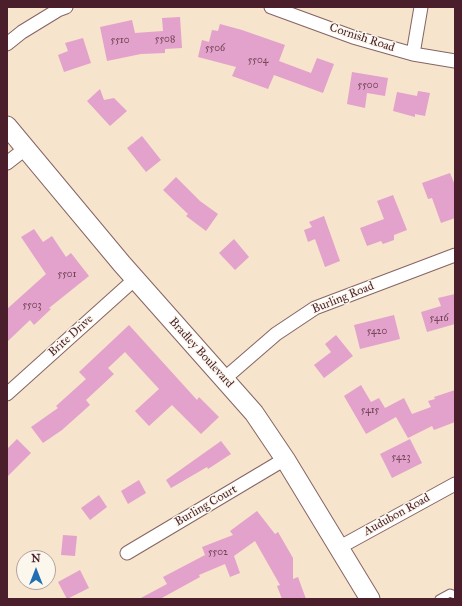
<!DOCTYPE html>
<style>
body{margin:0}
#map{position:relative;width:462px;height:606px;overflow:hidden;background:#f6e4cc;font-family:"IM FELL Great Primer",serif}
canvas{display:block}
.frame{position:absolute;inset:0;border:8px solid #4a1f2b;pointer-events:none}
.north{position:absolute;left:16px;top:550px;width:40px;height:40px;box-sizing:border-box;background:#fbf7ec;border:1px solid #b4a19f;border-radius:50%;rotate:0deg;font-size:11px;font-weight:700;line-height:16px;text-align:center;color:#4a1f2b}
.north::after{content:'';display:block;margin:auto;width:14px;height:18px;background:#1f6fb2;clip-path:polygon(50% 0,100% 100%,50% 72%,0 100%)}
</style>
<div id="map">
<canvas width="462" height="606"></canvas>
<div class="frame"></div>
<div class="north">N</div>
</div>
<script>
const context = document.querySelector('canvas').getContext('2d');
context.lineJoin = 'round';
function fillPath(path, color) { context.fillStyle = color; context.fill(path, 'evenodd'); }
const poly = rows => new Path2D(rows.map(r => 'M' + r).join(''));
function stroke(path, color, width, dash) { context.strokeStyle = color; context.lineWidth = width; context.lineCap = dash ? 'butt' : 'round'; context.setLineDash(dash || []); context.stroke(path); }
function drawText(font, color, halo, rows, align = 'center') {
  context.font = font + ' "IM FELL Great Primer",serif'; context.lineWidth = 3; context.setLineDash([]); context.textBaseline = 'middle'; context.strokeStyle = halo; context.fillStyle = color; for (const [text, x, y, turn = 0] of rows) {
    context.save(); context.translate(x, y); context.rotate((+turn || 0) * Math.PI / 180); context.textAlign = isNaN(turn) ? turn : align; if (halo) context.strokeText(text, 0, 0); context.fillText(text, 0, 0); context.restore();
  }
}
const building = poly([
 [180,17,182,48,165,49,165,53,141,54,107,61,100,27,132,20,135,33,163,31,162,18],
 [220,24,242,30,285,45,279,61,311,73,317,58,334,64,323,93,274,75,268,89,232,76,236,67,198,57,202,40,209,42,212,30,218,31],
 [83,38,91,63,64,72,58,55,68,51,65,43],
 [352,72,388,78,385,96,367,93,365,108,347,104],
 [100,89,104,100,114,98,127,111,110,126,87,101],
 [418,91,430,93,425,116,415,114,415,117,393,111,397,92,417,96],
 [142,136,161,160,146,172,127,148],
 [450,173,455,185,455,218,441,223,432,198,428,199,422,183],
 [176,177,200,201,218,214,206,231,186,216,188,214,163,190],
 [393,195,407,230,394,235,394,240,383,244,381,241,367,246,360,228,384,219,377,201],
 [324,216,340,261,325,267,315,239,308,242,304,230,312,227,309,222],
 [34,229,43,242,52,236,66,257,71,253,89,276,49,308,51,309,34,325,30,320,7,342,7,309,46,274,21,237],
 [234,239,249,257,235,270,219,253],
 [455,294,455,324,427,332,421,312,441,306,438,298],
 [394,315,400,339,360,349,354,325],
 [129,325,197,400,199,397,219,417,201,434,172,405,149,426,135,411,159,389,125,352,108,368,114,374,86,400,90,405,62,430,43,443,31,427,58,408,56,406,86,379,79,372],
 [336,335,353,356,324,378,314,365,331,352,325,344],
 [361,385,371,402,379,398,385,408,404,398,412,414,431,407,428,401,435,399,434,397,455,390,455,422,434,430,432,426,408,438,396,417,366,434,344,396],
 [17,439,31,453,7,477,7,449],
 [410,439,422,463,392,478,380,454],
 [221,441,231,454,208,469,207,467,171,488,166,480],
 [139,480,146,493,128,504,121,491],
 [99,495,107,507,90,520,81,508],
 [257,511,275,534,278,532,293,558,293,579,298,577,306,599,282,599,277,586,280,585,255,541,234,556,240,573,230,577,225,564,199,575,200,577,160,599,139,599,167,584,163,577,205,555,202,547,233,535,230,531],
 [63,535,77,536,75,556,61,555],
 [80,570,89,588,67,599,58,582]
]);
const service = poly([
 [439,599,450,593,455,595]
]);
const minor = poly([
 [271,7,353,37,413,54,455,61],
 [7,44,22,32,58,10,66,7],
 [413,54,421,7],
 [7,163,25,149],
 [224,379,276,334,315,308,455,255],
 [7,394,135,279],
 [340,547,455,484],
 [127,553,285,459]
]);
const secondary = poly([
 [7,126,122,264,254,413,285,459,370,599]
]);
const numberNames = [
 ["5508",165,40],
 ["5510",120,41],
 ["5506",215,49],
 ["5504",258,61],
 ["5500",368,86],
 ["5501",67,275],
 ["5503",32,306],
 ["5416",439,319],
 ["5420",377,332],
 ["5415",370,411],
 ["5423",401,458],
 ["5502",218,553]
];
const streetNames = [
 ["Cornish Road",362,38,18],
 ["Burling Road",343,298,-22],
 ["Brite Drive",71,336,-42],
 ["Bradley Boulevard",201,353,48],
 ["Burling Court",206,506,-30],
 ["Audubon Road",397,515,-29]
];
fillPath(building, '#e2a2cb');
stroke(service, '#866463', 9);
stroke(minor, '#866463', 15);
stroke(secondary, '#866463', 21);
stroke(service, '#fff', 7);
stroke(minor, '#fff', 13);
stroke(secondary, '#fff', 19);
drawText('10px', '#704053', null, numberNames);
drawText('12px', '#4a1f2b', '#fbf7ec', streetNames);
</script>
